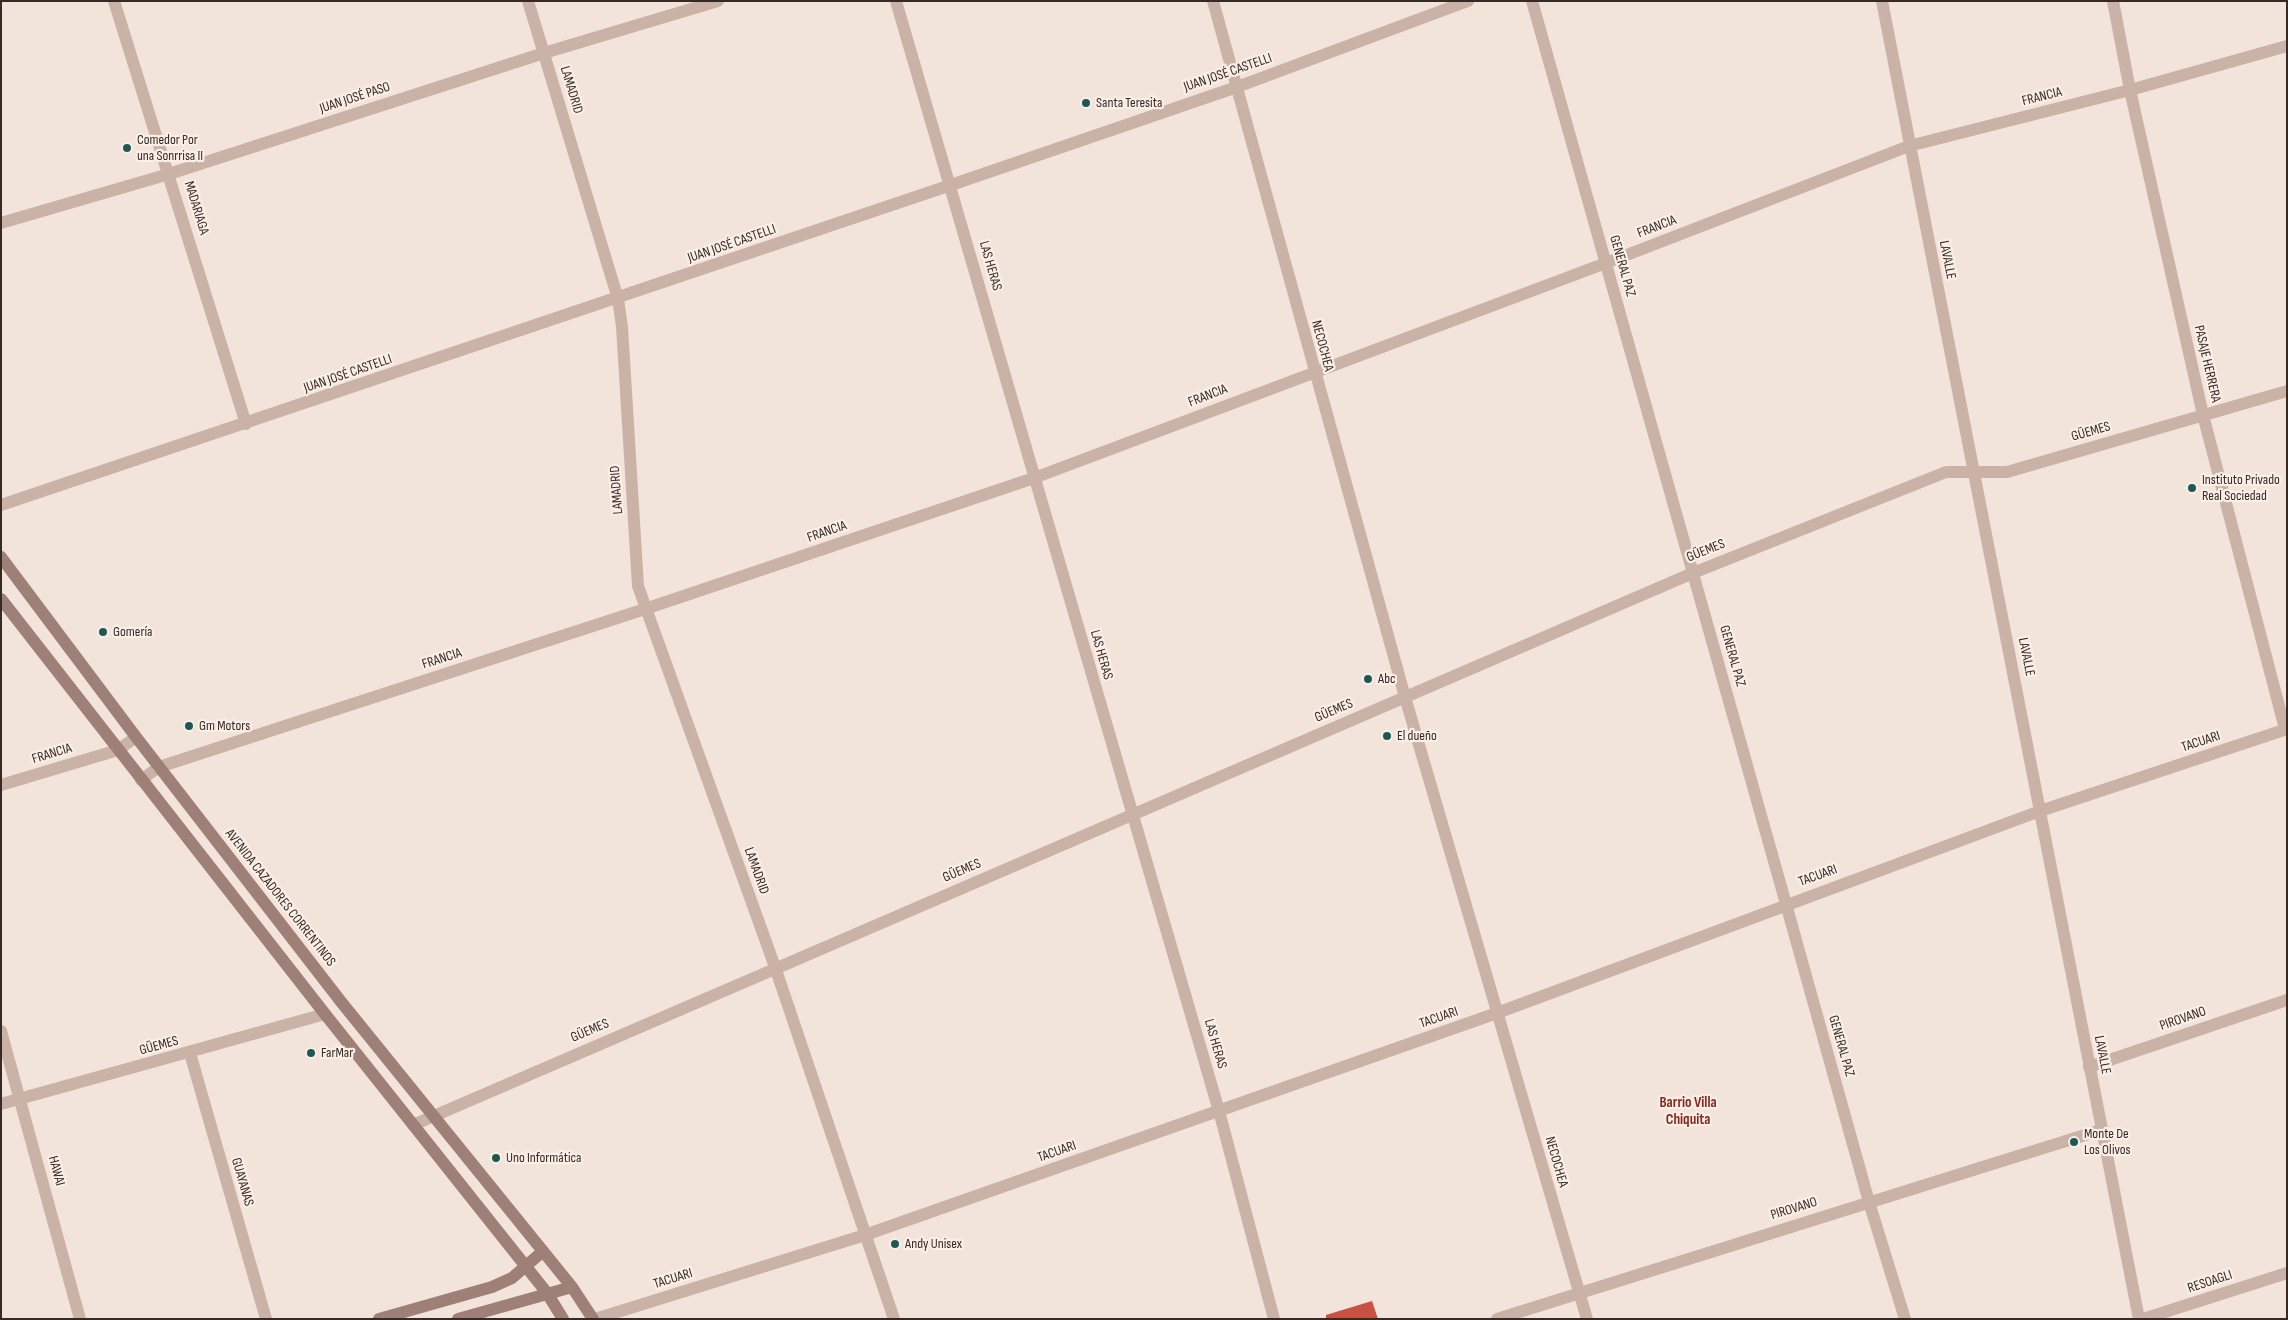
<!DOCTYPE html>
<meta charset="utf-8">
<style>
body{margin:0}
#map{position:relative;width:2288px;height:1320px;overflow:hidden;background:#f2e4da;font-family:"Sofia Sans Condensed",sans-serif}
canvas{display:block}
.frame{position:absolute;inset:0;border:2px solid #362a27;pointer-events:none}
</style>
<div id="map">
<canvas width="2288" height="1320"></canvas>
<div class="frame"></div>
</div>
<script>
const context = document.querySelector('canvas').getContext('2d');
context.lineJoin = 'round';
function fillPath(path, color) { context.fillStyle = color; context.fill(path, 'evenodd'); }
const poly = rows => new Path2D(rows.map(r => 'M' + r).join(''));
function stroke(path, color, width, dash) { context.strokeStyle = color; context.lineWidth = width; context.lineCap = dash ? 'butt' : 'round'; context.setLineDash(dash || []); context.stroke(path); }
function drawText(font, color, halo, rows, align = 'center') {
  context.font = font + ' "Sofia Sans Condensed",sans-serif'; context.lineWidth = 4.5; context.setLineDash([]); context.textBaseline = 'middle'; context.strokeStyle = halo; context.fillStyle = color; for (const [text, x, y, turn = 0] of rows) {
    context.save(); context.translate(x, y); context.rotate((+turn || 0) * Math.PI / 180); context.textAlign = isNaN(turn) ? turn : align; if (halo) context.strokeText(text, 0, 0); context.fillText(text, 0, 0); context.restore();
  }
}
const building = poly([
 [1372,1301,1378,1319,1326,1319,1326,1315]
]);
const minor = poly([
 [114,1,246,424],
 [528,1,618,299,622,327,638,586,775,967,894,1319],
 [896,1,1219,1111,1274,1319],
 [1213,1,1405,697,1587,1319],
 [2113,1,2130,90,2203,415,2285,729],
 [1,223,169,174,544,53,718,1],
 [1,505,951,185,1237,87,1468,1],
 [141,780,159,767,645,609,1034,478,1606,263,1909,146,2130,90,2287,46],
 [1,785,118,750,136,737],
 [1786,904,1869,1202,1905,1319],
 [1,1031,80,1319],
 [190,1053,266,1319],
 [2089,1067,2287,1000],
 [1,1104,325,1014],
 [1497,1319,2101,1130],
 [2143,1319,2287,1273]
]);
const tertiary = poly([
 [1532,1,1786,904],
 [1882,1,2139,1319],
 [413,1125,1693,573,1946,472,2007,472,2287,391],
 [595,1319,865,1235,1497,1013,2040,811,2287,729]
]);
const secondary = poly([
 [1,557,136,737,342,1003,572,1287,593,1319],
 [1,599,325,1014,547,1293,563,1319],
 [379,1319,492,1287,512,1278,542,1252],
 [458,1319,572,1287]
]);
const markers = [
 [1086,103,5,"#1c5955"],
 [127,148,5,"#1c5955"],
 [2192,488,5,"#1c5955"],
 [103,632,5,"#1c5955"],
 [1368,679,5,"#1c5955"],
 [189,726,5,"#1c5955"],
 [1387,736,5,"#1c5955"],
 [311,1053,5,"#1c5955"],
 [2074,1142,5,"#1c5955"],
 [496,1158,5,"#1c5955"],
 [895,1244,5,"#1c5955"]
];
const streetNames = [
 ["JUAN JOSÉ CASTELLI",1228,73,-19],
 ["LAMADRID",571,90,73],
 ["FRANCIA",2042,97,-14],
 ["JUAN JOSÉ PASO",355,98,-18],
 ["MADARIAGA",196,208,73],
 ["FRANCIA",1657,227,-21],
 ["JUAN JOSÉ CASTELLI",732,244,-19],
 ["LAVALLE",1947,260,79],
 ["LAS HERAS",990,266,74],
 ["GENERAL PAZ",1622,266,74],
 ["NECOCHEA",1322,346,75],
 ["PASAJE HERRERA",2207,364,77],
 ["JUAN JOSÉ CASTELLI",348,374,-19],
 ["FRANCIA",1208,396,-21],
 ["GÜEMES",2091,432,-16],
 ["LAMADRID",617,490,-94],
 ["FRANCIA",827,532,-19],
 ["GÜEMES",1706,551,-22],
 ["LAS HERAS",1101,655,74],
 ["GENERAL PAZ",1732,656,74],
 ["LAVALLE",2026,657,79],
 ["FRANCIA",442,659,-18],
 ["GÜEMES",1334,711,-23],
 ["TACUARI",2201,742,-18],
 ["FRANCIA",52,754,-17],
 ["LAMADRID",756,871,70],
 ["GÜEMES",962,871,-23],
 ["TACUARI",1818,876,-20],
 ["AVENIDA CAZADORES CORRENTINOS",280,898,52],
 ["TACUARI",1439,1018,-19],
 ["PIROVANO",2183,1019,-19],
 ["GÜEMES",590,1031,-23],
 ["LAS HERAS",1215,1044,74],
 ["GÜEMES",159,1046,-15],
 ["GENERAL PAZ",1841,1046,74],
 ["LAVALLE",2102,1055,79],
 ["TACUARI",1057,1152,-19],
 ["NECOCHEA",1556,1162,74],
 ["HAWAI",56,1171,75],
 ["GUAYANAS",242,1182,74],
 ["PIROVANO",1794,1209,-17],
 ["TACUARI",673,1279,-17],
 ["RESOAGLI",2210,1282,-18]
];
const poiNames = [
 ["Santa Teresita",1096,103],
 ["Comedor Por",137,140],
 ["una Sonrrisa II",137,156],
 ["Instituto Privado",2202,480],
 ["Real Sociedad",2202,496],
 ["Gomería",113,632],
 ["Abc",1378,679],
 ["Gm Motors",199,726],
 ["El dueño",1397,736],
 ["FarMar",321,1053],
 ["Monte De",2084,1134],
 ["Los Olivos",2084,1150],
 ["Uno Informática",506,1158],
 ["Andy Unisex",905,1244]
];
const neighbourhoodNames = [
 ["Barrio Villa",1688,1103],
 ["Chiquita",1688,1120]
];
fillPath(building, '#c95141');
stroke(minor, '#cbb2a6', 12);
stroke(tertiary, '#cbb2a6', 12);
stroke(secondary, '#9e8077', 12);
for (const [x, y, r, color] of markers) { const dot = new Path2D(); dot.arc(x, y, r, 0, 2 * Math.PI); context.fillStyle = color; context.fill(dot); stroke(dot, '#faeee7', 2); }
drawText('14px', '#362a27', '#faeee7', streetNames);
drawText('14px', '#362a27', '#faeee7', poiNames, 'left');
drawText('bold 15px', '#87291e', '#faeee7', neighbourhoodNames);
</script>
